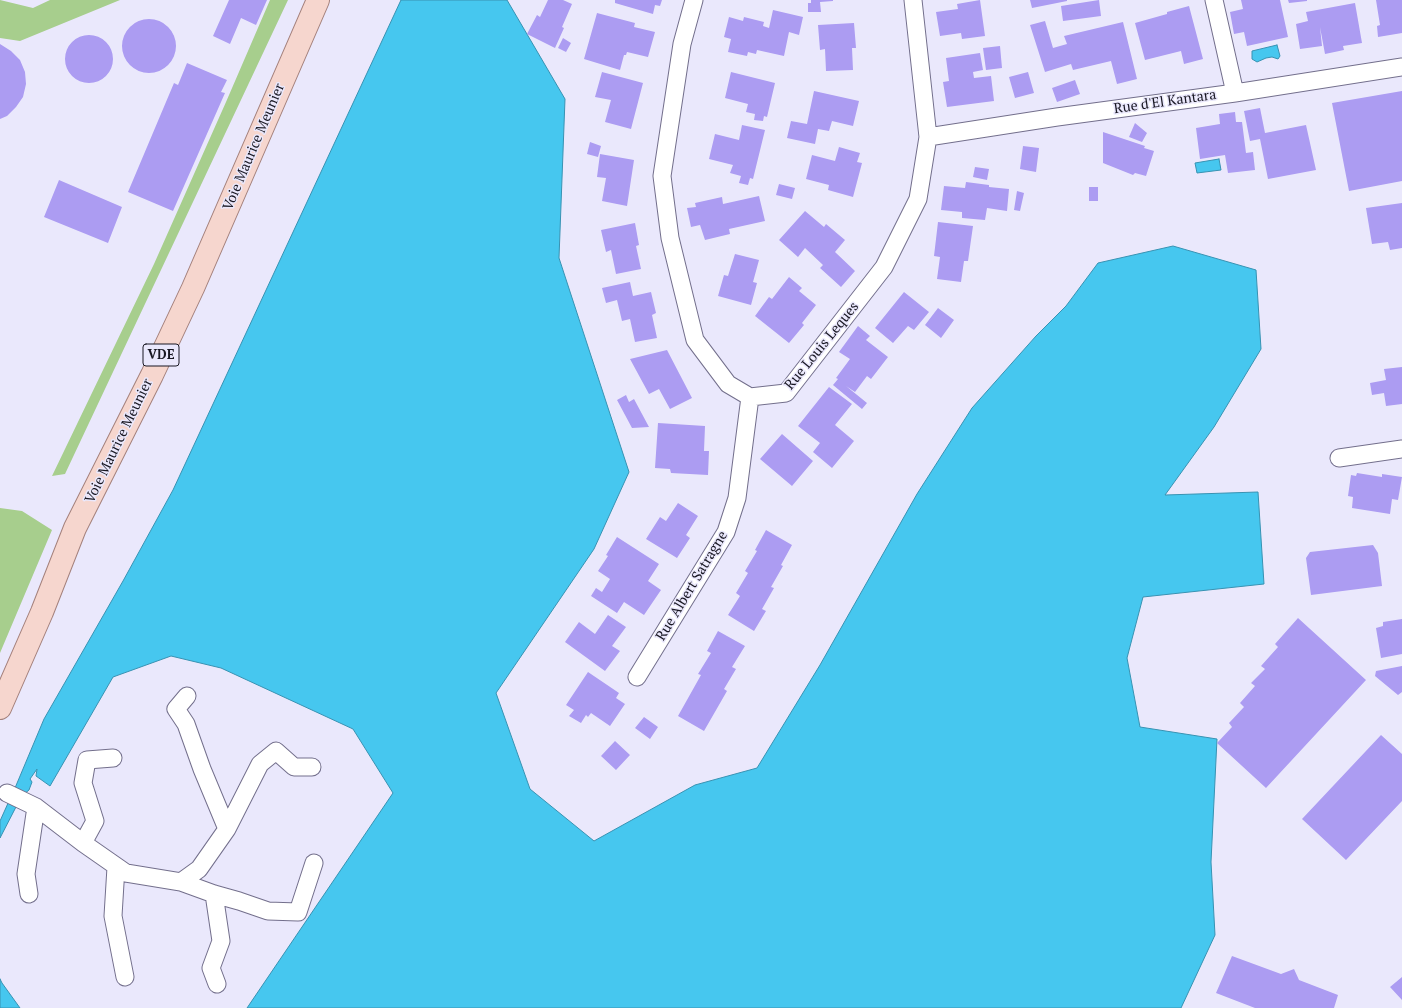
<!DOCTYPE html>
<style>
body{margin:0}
canvas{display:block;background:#eae8fc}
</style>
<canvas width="1402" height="1008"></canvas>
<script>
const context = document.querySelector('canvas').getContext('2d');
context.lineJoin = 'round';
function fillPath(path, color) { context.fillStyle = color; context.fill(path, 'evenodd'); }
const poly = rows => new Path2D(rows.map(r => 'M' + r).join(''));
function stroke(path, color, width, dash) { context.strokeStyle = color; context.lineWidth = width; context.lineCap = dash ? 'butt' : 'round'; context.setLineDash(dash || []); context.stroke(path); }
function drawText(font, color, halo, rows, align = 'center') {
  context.font = font + ' "PT Serif",serif'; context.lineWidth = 3; context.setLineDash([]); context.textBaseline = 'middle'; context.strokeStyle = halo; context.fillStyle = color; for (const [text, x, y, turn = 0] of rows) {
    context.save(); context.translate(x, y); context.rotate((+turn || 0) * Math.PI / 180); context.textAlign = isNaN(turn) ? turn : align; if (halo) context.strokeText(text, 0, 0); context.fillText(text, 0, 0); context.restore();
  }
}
const green = poly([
 [0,0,33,8,50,0,120,0,20,41,0,38],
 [270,0,288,0,65,474,52,476,154,264,226,102],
 [0,508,22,511,52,530,0,653]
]);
const water = poly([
 [401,0,507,0,565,99,559,258,629,472,594,549,496,693,530,789,594,841,695,785,757,768,820,665,917,494,972,408,1036,336,1066,306,1098,263,1173,246,1256,270,1261,349,1214,427,1165,495,1258,492,1264,584,1143,597,1127,658,1140,727,1217,739,1211,862,1215,935,1181,1008,247,1008,393,793,353,729,221,668,171,656,113,677,50,786,36,776,37,769,30,779,32,782,29,790,23,795,15,788,44,719,123,581,173,490,401,0],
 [1277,45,1280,56,1278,59,1272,57,1266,58,1257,62,1252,59,1252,51,1277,45],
 [1219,159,1221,170,1197,173,1195,163,1219,159],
 [9,801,17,805,0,838,0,821,9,801],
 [0,979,2,983,20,1008,0,1008,0,979]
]);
const building = poly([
 [229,0,267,0,256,25,241,18,230,44,213,36],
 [548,0,563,0,572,4,562,27,564,28,555,48,527,34,537,15,540,17],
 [615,0,662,0,660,6,655,5,653,14,615,3],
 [811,0,833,0,833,1,820,2,821,12,808,12,808,3,811,3],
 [980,0,985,36,962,39,961,33,940,36,936,12,958,9,957,4],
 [1030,0,1067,0,1067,1,1032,8],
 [1099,0,1101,16,1063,21,1061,6],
 [1241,0,1280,0,1288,37,1247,46,1244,32,1234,34,1230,12,1243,9],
 [1288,0,1307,0,1307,1,1289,3],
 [1376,0,1402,0,1402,33,1378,37,1377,26,1380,25],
 [1355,3,1362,43,1343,46,1344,50,1325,54,1320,27,1322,46,1300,49,1296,24,1308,21,1306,12],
 [1189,6,1203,59,1184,64,1181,51,1145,60,1135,23,1167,14,1167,12],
 [773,10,803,17,799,35,789,32,784,56,757,50,756,54,748,52,747,56,728,52,731,39,724,37,729,17,743,21,744,17,764,22,763,26,769,28],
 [597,13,635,23,634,27,655,32,648,57,627,52,626,55,624,55,620,70,584,59],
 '122 46a27 27 0 1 1 54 0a27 27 0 1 1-54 0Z',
 [1045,21,1053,48,1067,44,1064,36,1123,22,1137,79,1117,84,1111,61,1073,70,1071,64,1045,72,1030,25],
 [854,23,856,48,852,48,853,70,826,71,825,49,820,50,818,25],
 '65 59a24 24 0 1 1 48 0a24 24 0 1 1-48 0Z',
 [563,38,571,43,566,52,558,48],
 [0,44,11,51,20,60,25,72,26,84,23,97,16,107,7,116,0,119],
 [1000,46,1002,68,986,70,983,48],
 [980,53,983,70,973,72,974,78,991,76,994,101,947,107,943,82,949,81,946,58],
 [187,63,227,80,221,92,225,93,173,211,128,192,174,83,178,85],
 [602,72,643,83,631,129,605,122,611,100,595,97],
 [731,72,775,83,767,117,764,116,763,121,754,120,755,114,746,112,748,104,725,98],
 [1028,72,1034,93,1015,98,1009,77],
 [1075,80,1080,94,1057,102,1052,88],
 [814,91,859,101,853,126,832,121,829,131,818,129,815,144,787,138,791,121,807,124],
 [1402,91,1402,181,1349,191,1332,103],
 [1260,108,1265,133,1306,125,1316,170,1268,179,1260,139,1250,141,1244,111],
 [1235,112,1236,122,1242,122,1246,153,1253,152,1255,170,1228,173,1225,155,1200,159,1196,128,1220,124,1219,114],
 [1135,123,1147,133,1142,142,1129,137],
 [742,125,765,130,753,179,750,178,748,185,739,183,741,176,730,173,733,165,709,159,715,134,739,140],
 [1103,132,1145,146,1144,148,1154,151,1146,176,1135,173,1133,175,1103,163],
 [590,142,601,146,598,157,587,154],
 [1023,146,1039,148,1036,172,1020,169],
 [839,147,860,153,857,162,862,163,853,197,828,190,829,185,806,179,812,155,835,161],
 [600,154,634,160,627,206,602,201,606,178,597,177],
 [975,167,989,169,987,180,973,177],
 [59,180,122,207,108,243,44,217],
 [966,182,989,185,989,187,1009,189,1007,211,987,208,985,220,962,218,962,212,941,210,944,186,965,188],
 [779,184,795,188,792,199,776,195],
 [1089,187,1098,187,1098,201,1089,201],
 [1017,191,1024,193,1020,211,1014,210],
 [759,196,765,221,729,229,730,234,705,240,700,225,691,227,687,208,696,207,695,203,722,197,723,204],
 [1402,203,1402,248,1390,250,1388,242,1372,244,1366,208],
 [805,211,824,227,826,224,845,240,835,252,855,271,841,287,820,268,823,265,805,248,798,257,779,240],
 [938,222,973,226,968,261,964,261,961,282,937,279,940,257,934,256],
 [635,223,639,245,636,246,641,269,616,274,611,250,606,252,601,230],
 [735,254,759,260,753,282,757,283,751,305,718,296,724,275,728,276],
 [789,277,802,288,799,291,816,305,802,323,804,325,789,343,755,316,769,297,772,299],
 [630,282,633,296,651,292,656,313,652,315,657,338,635,342,630,319,622,321,617,300,606,303,602,288],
 [904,292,929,312,914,330,908,326,893,343,875,328],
 [938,308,954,320,941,338,925,325],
 [858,326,870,336,866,340,888,357,871,379,867,376,855,392,846,386,867,403,862,409,833,385,838,379,836,378,850,359,839,352],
 [667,350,692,398,670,409,659,389,649,394,630,359],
 [1402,367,1402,404,1386,406,1384,393,1372,395,1370,383,1386,380,1384,369],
 [829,387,852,404,835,425,854,441,832,468,813,452,820,443,798,426],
 [626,395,629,402,634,399,649,427,632,428,617,400],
 [658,423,705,426,704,451,709,451,708,475,671,473,670,469,655,468],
 [782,434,813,461,792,486,760,459],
 [1357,473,1382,477,1382,474,1402,477,1398,500,1392,499,1390,514,1352,508,1353,497,1348,496,1351,475,1356,476],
 [678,503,698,516,686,535,690,538,677,558,646,539,660,517,666,521],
 [766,530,792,545,781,565,783,566,771,587,774,588,762,609,766,611,754,631,728,615,740,596,736,593,748,573,745,571,757,551,755,550],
 [617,537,659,564,648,581,661,590,644,615,624,602,617,613,591,596,596,588,602,592,610,579,598,571,608,556,606,555],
 [1373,545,1378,553,1382,586,1311,595,1306,558,1310,552],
 [608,615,626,627,612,646,620,651,605,671,565,642,579,622,595,634],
 [1298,618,1366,680,1266,788,1217,743,1232,727,1229,723,1244,707,1240,703,1255,686,1251,683,1265,669,1261,666,1278,647,1275,644],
 [1402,619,1402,654,1381,658,1376,628,1383,626,1383,622],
 [718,631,745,646,732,667,736,669,724,689,727,691,704,731,678,716,701,675,698,674,711,653,707,651],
 [1402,666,1402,692,1398,695,1375,676,1376,671],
 [588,672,619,693,616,698,625,704,610,726,591,713,588,717,586,715,581,723,569,716,574,710,566,705],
 [644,717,658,727,650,739,635,728],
 [1381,735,1402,754,1402,801,1346,860,1302,819],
 [615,741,630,755,616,770,601,756],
 [1232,956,1281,974,1294,969,1299,980,1338,995,1334,1008,1255,1008,1216,993],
 [1402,977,1402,1000,1390,987]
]);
const street = poly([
 [694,0,682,44,662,176,670,238,695,340,728,384,750,397,786,393,884,267,918,199,928,137,913,0],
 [1214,0,1235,93],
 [928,137,1057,117,1235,93,1402,67],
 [1339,458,1402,449],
 [637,677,726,532,737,498,750,397],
 [187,696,176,709,186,724,202,769,227,829],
 [7,793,36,807,83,843,126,873,181,882,214,894,239,901,268,911,298,912,314,863],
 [83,843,95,821,83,783,87,760,113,758],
 [116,867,113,916,125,977],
 [181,882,199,869,227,829,260,764,276,751,294,767,312,767],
 [29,894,26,874,36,807],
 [214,894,221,941,211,968,217,984]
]);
const primary = poly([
 [0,708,42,612,75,528,152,375,193,288,318,0]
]);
const shields = [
 [161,355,36]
];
const shieldNames = [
 ["VDE",161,355]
];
const streetNames = [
 ["Rue d'El Kantara",1165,102,-8],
 ["Voie Maurice Meunier",254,147,-67],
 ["Rue Louis Leques",822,346,-51],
 ["Voie Maurice Meunier",119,441,-64],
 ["Rue Albert Satragne",692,586,-59]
];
fillPath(green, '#a7ce8d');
fillPath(water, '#46c7ef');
stroke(water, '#3892b2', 1);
fillPath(building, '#ac9cf2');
stroke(street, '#736f8c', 19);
stroke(primary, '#a4817c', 24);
stroke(street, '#fff', 17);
stroke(primary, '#f6d6ce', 22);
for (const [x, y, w] of shields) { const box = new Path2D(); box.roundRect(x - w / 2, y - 11, w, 22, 3); context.fillStyle = '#eae8fc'; context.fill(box); stroke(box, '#181722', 1); }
drawText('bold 13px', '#181722', null, shieldNames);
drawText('14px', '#181722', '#eae8fc', streetNames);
</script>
